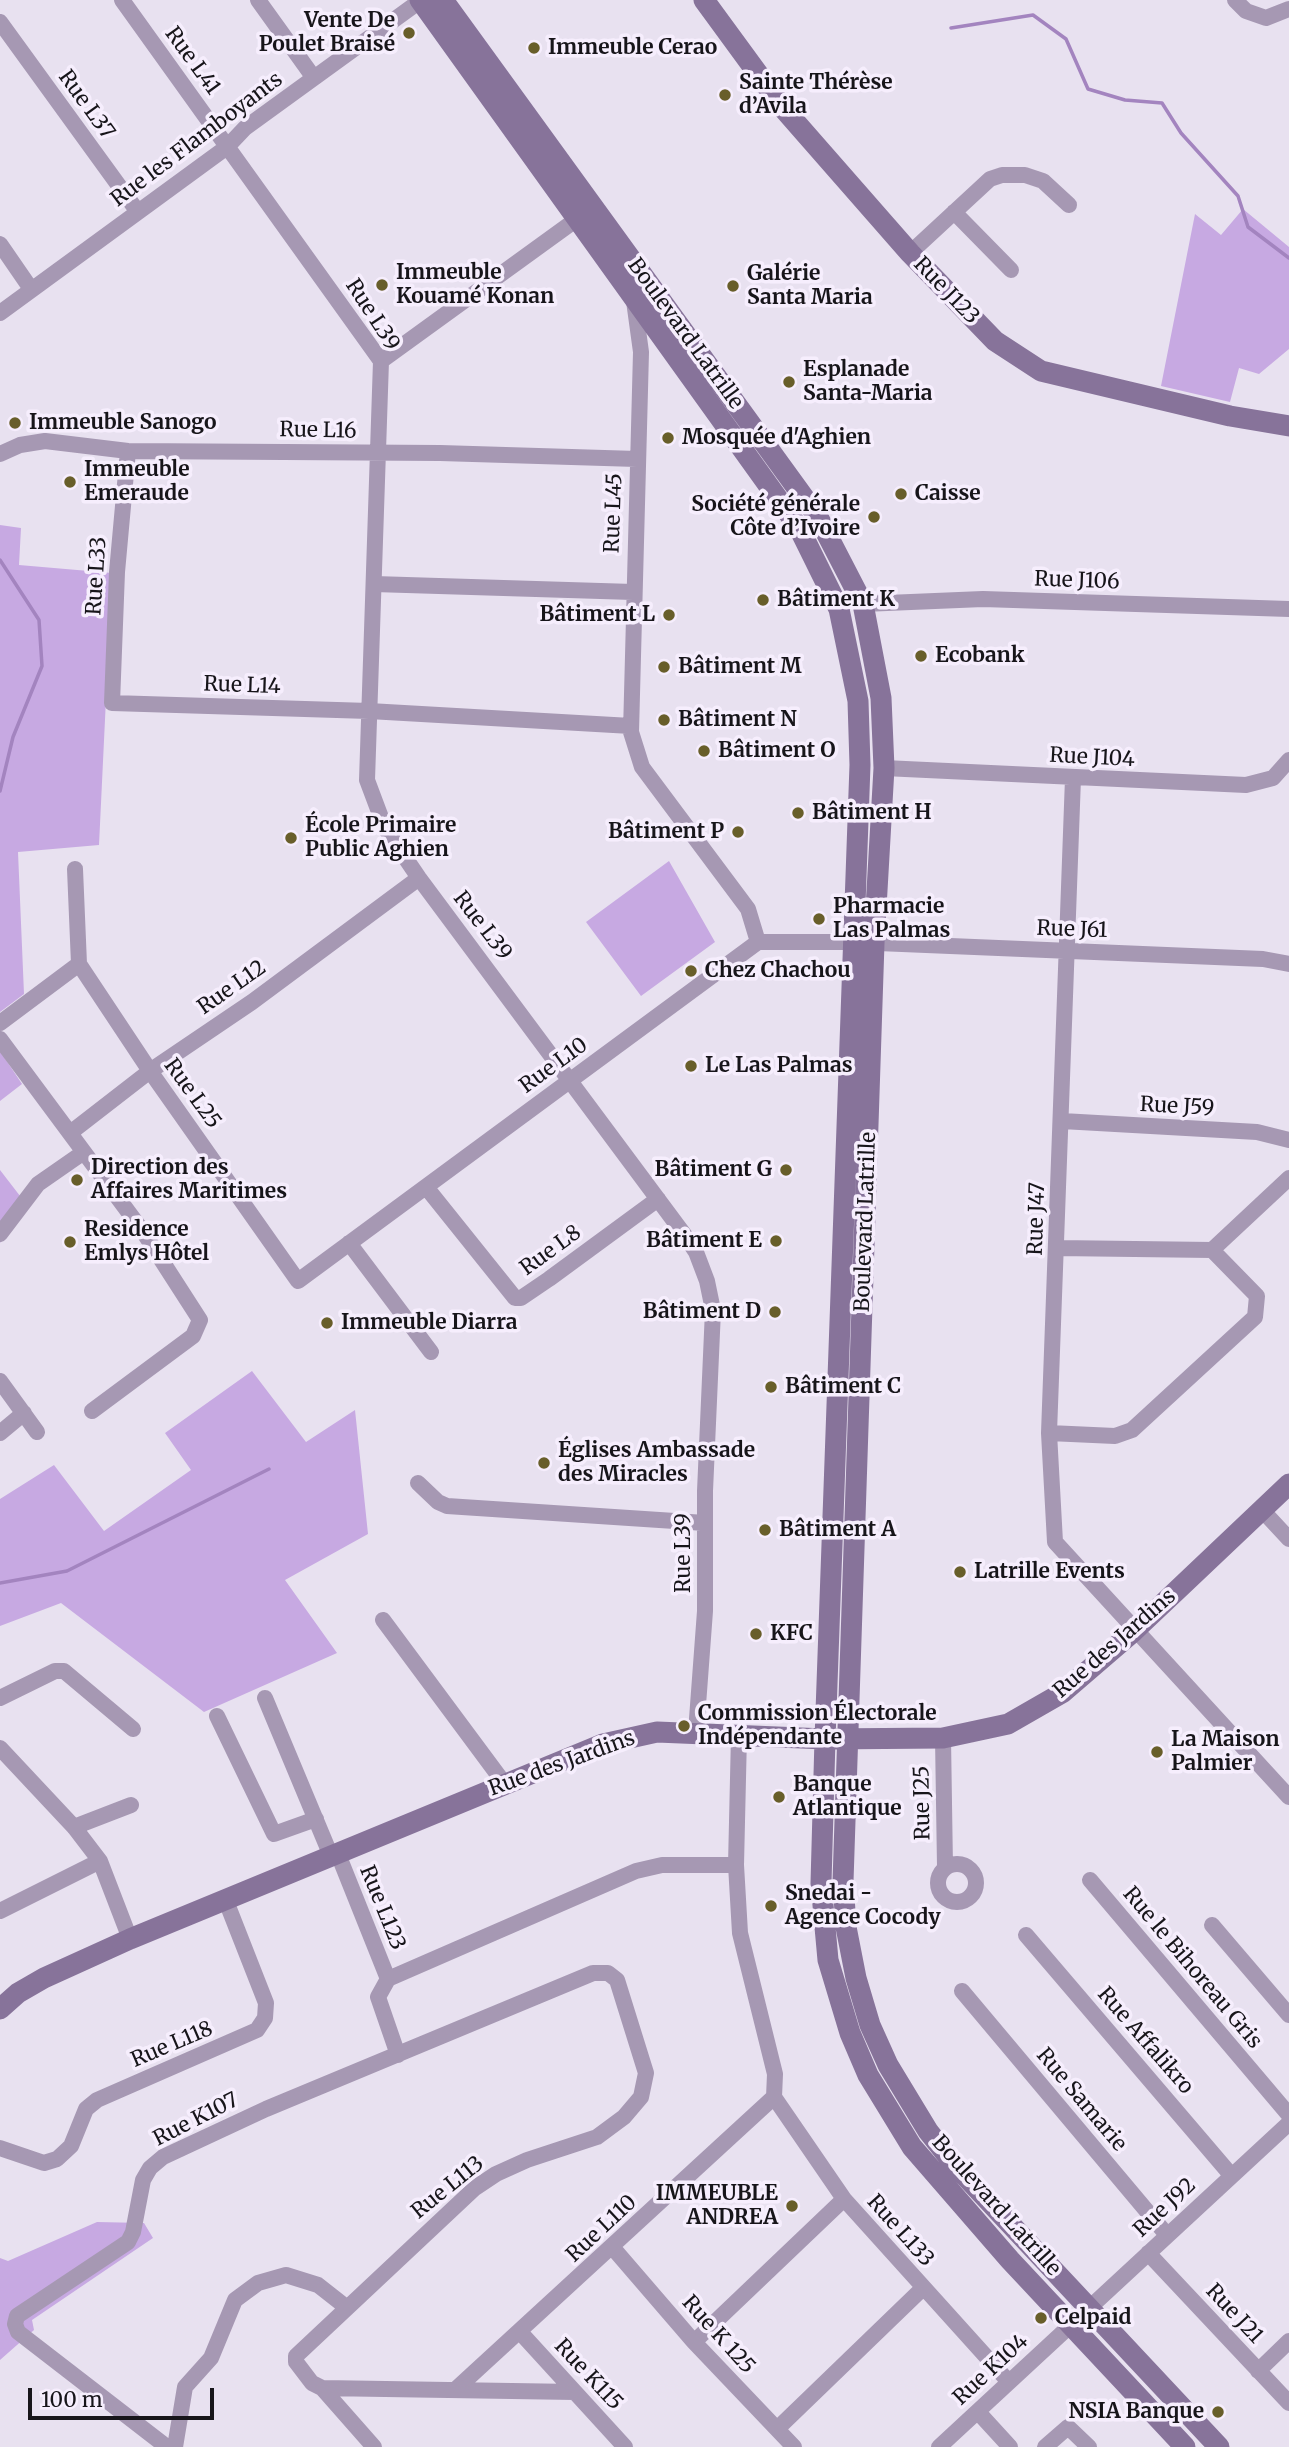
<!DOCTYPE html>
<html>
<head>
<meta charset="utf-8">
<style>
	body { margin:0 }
	#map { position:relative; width:1289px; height:2447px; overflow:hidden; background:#e8e1f0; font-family:Merriweather,serif }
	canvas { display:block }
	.scale { position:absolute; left:28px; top:2388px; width:186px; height:32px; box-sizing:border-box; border:4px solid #17151a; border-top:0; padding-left:9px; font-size:21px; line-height:24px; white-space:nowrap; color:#17151a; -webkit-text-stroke:5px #f6eefd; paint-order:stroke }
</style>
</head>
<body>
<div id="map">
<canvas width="1289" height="2447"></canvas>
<div class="scale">100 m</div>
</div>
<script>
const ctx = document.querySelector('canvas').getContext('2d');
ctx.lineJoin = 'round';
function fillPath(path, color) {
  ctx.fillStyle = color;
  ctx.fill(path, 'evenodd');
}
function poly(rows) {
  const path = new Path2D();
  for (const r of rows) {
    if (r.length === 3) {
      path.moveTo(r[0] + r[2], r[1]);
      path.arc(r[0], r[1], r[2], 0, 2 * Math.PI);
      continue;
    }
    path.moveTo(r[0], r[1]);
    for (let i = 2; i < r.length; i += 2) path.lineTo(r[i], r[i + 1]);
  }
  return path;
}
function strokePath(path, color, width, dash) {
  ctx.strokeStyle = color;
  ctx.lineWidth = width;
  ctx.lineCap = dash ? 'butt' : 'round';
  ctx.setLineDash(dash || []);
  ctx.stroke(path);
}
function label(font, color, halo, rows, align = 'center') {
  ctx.font = font + ' Merriweather,serif';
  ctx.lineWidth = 7;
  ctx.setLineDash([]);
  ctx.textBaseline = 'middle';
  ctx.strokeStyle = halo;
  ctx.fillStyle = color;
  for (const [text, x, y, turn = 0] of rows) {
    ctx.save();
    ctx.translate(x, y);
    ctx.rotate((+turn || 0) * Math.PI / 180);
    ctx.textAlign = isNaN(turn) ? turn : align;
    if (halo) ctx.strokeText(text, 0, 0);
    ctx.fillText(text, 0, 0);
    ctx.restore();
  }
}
fillPath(poly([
	[1243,209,1289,247,1289,349,1259,374,1239,368,1230,402,1161,386,1195,214,1221,235],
	[0,525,21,528,19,565,112,573,99,845,18,852,24,994,0,1012],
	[669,861,715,942,641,996,586,922],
	[0,1051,22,1084,0,1101],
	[0,1170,27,1205,0,1243],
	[252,1371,306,1442,355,1410,368,1534,285,1580,337,1653,204,1712,61,1603,0,1626,0,1499,54,1465,104,1531,191,1470,165,1433],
	[97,2222,144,2223,153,2238,32,2320,34,2330,0,2360,0,2258,8,2261]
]), '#c7a9e2');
strokePath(poly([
	[951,28,1033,15,1066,39,1088,89,1125,100,1162,103,1181,133,1238,196,1248,227,1289,258],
	[0,560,39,620,42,666,13,737,0,791],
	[0,1583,67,1571,269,1469]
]), '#a384bf', 3.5);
strokePath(poly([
	[122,0,381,361,367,780,385,828,419,878,686,1237,696,1252,707,1281,713,1310,705,1491,705,1611,696,1732],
	[258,0,314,78],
	[1235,0,1246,11,1266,18,1289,9],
	[0,22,138,212],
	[954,212,1011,270],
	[0,244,31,289],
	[910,253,990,179,1002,175,1025,175,1043,181,1069,205],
	[634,301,641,352,631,732,642,767,748,909,758,942],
	[0,313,227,147,245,128,420,1],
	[381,361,577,219],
	[128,451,117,572,112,703,369,711,631,726],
	[0,454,20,445,45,441,128,451,440,453,637,459],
	[374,584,633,592],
	[863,604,983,599,1289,609],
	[884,768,1246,785,1273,778,1289,760],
	[1073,778,1049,1433,1055,1542,1289,1797],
	[75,869,79,964],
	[79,964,150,1071,298,1281,758,942,854,942,1263,959,1289,964],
	[0,1023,79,964],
	[0,1039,144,1233,200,1320,193,1336,92,1411],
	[1062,1121,1257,1132,1289,1140],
	[70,1133,150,1071,252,1002,419,878],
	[426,1187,515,1298,521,1298,549,1279,658,1199],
	[0,1234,38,1184,84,1152],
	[349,1243,431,1352],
	[1057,1248,1212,1250,1289,1178],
	[0,1381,37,1432],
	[0,1433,24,1413],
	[1049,1433,1115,1436,1132,1430,1255,1317,1257,1296,1212,1250],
	[418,1483,438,1502,447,1506,705,1523],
	[1262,1510,1289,1539],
	[383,1620,504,1783],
	[0,1698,55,1671,64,1671,133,1729],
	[265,1698,331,1856],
	[217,1716,274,1834,316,1819],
	[739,1735,736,1865,740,1933,775,2074,774,2097],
	[943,1738,945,1867],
	[0,1748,74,1827,100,1861,130,1939],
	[74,1827,131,1805],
	[338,1854,388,1979,378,1997,398,2055],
	[957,1883,19],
	[1090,1880,1289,2115],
	[0,1911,100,1861],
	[1212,1925,1289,2015],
	[1026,1935,1231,2175],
	[388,1979,636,1871,662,1865,736,1865],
	[962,1991,1167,2235],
	[774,2097,844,2199,1009,2382],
	[0,2148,44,2163,57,2159,71,2146,86,2109,97,2100,257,2030,265,2018,266,2003,226,1901],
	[613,2248,694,2342,794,2447],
	[1148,2253,1289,2403],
	[520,2332,625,2447],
	[694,2342,844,2199],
	[1258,2371,1289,2341],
	[322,2388,575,2392],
	[455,2390,774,2097],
	[978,2412,1010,2447],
	[777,2429,923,2288],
	[167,2447,18,2332,15,2324,17,2316,128,2242,133,2232,143,2180,150,2168,163,2157,266,2109,593,1973,608,1973,617,1980,646,2073,641,2097,624,2117,597,2137,527,2160,496,2174,475,2188,296,2356,296,2362,312,2383,322,2388,374,2447],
	[175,2447,185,2387,211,2358,235,2300,258,2283,286,2275,318,2285,346,2307],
	[939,2447,1289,2123],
	[1045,2447,1068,2427,1089,2447]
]), '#a698b3', 16);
strokePath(poly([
	[420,0,799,528,839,609,858,701,860,765,825,1739,821,1883,828,1960,850,2033,868,2075,912,2147,1010,2260,1185,2447],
	[443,0,818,517,863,604,881,698,884,768,874,943,843,1881,846,1927,856,1978,870,2025,888,2065,928,2131,954,2164,1219,2447],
	[704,0,783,108,910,253,995,341,1041,371,1230,416,1289,426],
	[0,2009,18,1993,44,1978,130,1939,603,1744,657,1732,825,1739,943,1738,1008,1724,1062,1693,1134,1631,1289,1484]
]), '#87739a', 21);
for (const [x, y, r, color] of [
	[409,33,7,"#685e2a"],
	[534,48,7,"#685e2a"],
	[725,95,7,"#685e2a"],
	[382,285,7,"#685e2a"],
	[733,286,7,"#685e2a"],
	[789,382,7,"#685e2a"],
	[15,423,7,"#685e2a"],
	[668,438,7,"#685e2a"],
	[70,482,7,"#685e2a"],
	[901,494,7,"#685e2a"],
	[874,517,7,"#685e2a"],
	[763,600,7,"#685e2a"],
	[669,615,7,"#685e2a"],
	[921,656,7,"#685e2a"],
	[664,667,7,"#685e2a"],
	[664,720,7,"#685e2a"],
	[704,751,7,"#685e2a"],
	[798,813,7,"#685e2a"],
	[738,832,7,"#685e2a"],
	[291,838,7,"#685e2a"],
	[819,919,7,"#685e2a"],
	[691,971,7,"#685e2a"],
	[691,1066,7,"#685e2a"],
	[786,1170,7,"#685e2a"],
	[77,1180,7,"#685e2a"],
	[776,1241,7,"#685e2a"],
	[70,1242,7,"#685e2a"],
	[775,1312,7,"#685e2a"],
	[327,1323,7,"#685e2a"],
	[771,1387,7,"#685e2a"],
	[544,1463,7,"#685e2a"],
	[765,1530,7,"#685e2a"],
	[960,1572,7,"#685e2a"],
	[756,1634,7,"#685e2a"],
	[684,1726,7,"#685e2a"],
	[1157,1752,7,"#685e2a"],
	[779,1797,7,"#685e2a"],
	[771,1906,7,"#685e2a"],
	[792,2206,7,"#685e2a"],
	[1041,2318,7,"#685e2a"],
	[1218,2412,7,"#685e2a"]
]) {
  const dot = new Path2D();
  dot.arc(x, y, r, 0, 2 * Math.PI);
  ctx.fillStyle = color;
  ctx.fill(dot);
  strokePath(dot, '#f6eefd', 2.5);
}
label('bold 21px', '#17151a', '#f6eefd', [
	["Vente De",395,21,"right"],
	["Poulet Braisé",395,45,"right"],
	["Immeuble Cerao",548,48],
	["Sainte Thérèse",739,83],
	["d’Avila",739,107],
	["Immeuble",396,273],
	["Kouamé Konan",396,297],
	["Galérie",747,274],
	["Santa Maria",747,298],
	["Esplanade",803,370],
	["Santa-Maria",803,394],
	["Immeuble Sanogo",29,423],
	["Mosquée d'Aghien",682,438],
	["Immeuble",84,470],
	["Emeraude",84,494],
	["Caisse",915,494],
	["Société générale",860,505,"right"],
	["Côte d’Ivoire",860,529,"right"],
	["Bâtiment K",777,600],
	["Bâtiment L",655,615,"right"],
	["Ecobank",935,656],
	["Bâtiment M",678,667],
	["Bâtiment N",678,720],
	["Bâtiment O",718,751],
	["Bâtiment H",812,813],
	["École Primaire",305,826],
	["Public Aghien",305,850],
	["Bâtiment P",724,832,"right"],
	["Pharmacie",833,907],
	["Las Palmas",833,931],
	["Chez Chachou",705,971],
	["Le Las Palmas",705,1066],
	["Direction des",91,1168],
	["Affaires Maritimes",91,1192],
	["Bâtiment G",772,1170,"right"],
	["Residence",84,1230],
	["Emlys Hôtel",84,1254],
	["Bâtiment E",762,1241,"right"],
	["Bâtiment D",761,1312,"right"],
	["Immeuble Diarra",341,1323],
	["Bâtiment C",785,1387],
	["Églises Ambassade",558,1451],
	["des Miracles",558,1475],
	["Bâtiment A",779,1530],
	["Latrille Events",974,1572],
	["KFC",770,1634],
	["Commission Électorale",698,1714],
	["Indépendante",698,1738],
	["La Maison",1171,1740],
	["Palmier",1171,1764],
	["Banque",793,1785],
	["Atlantique",793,1809],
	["Snedai -",785,1894],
	["Agence Cocody",785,1918],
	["IMMEUBLE",778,2194,"right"],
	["ANDREA",778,2218,"right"],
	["Celpaid",1055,2318],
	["NSIA Banque",1204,2412,"right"]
], 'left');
label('21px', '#17151a', '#f6eefd', [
	["Rue L41",192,61,54],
	["Rue L37",86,105,54],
	["Rue les Flamboyants",197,140,-37],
	["Rue J123",946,291,46],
	["Rue L39",372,315,57],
	["Boulevard Latrille",685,334,54],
	["Rue L16",318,431,1],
	["Rue L45",614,513,-88],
	["Rue L33",97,576,-86],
	["Rue J106",1077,581,2],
	["Rue L14",242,686,2],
	["Rue J104",1092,758,3],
	["Rue L39",482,926,52],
	["Rue J61",1072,930,2],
	["Rue L12",232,988,-35],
	["Rue L10",554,1066,-36],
	["Rue L25",192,1094,54],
	["Rue J59",1177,1107,3],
	["Rue J47",1037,1219,-88],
	["Boulevard Latrille",866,1222,-88],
	["Rue L8",551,1251,-36],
	["Rue L39",684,1553,-90],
	["Rue des Jardins",1115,1644,-41],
	["Rue des Jardins",562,1764,-20],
	["Rue J25",923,1803,-91],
	["Rue L123",382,1908,68],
	["Rue le Bihoreau Gris",1192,1968,50],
	["Rue Affalikro",1145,2041,49],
	["Rue L118",172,2045,-23],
	["Rue Samarie",1081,2100,50],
	["Rue K107",196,2120,-27],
	["Rue L113",448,2188,-39],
	["Boulevard Latrille",996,2206,48],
	["Rue J92",1165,2208,-43],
	["Rue L110",602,2229,-43],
	["Rue L133",900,2231,48],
	["Rue J21",1234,2314,47],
	["Rue K 125",718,2335,48],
	["Rue K104",991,2370,-43],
	["Rue K115",588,2375,47]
]);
</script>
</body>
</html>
